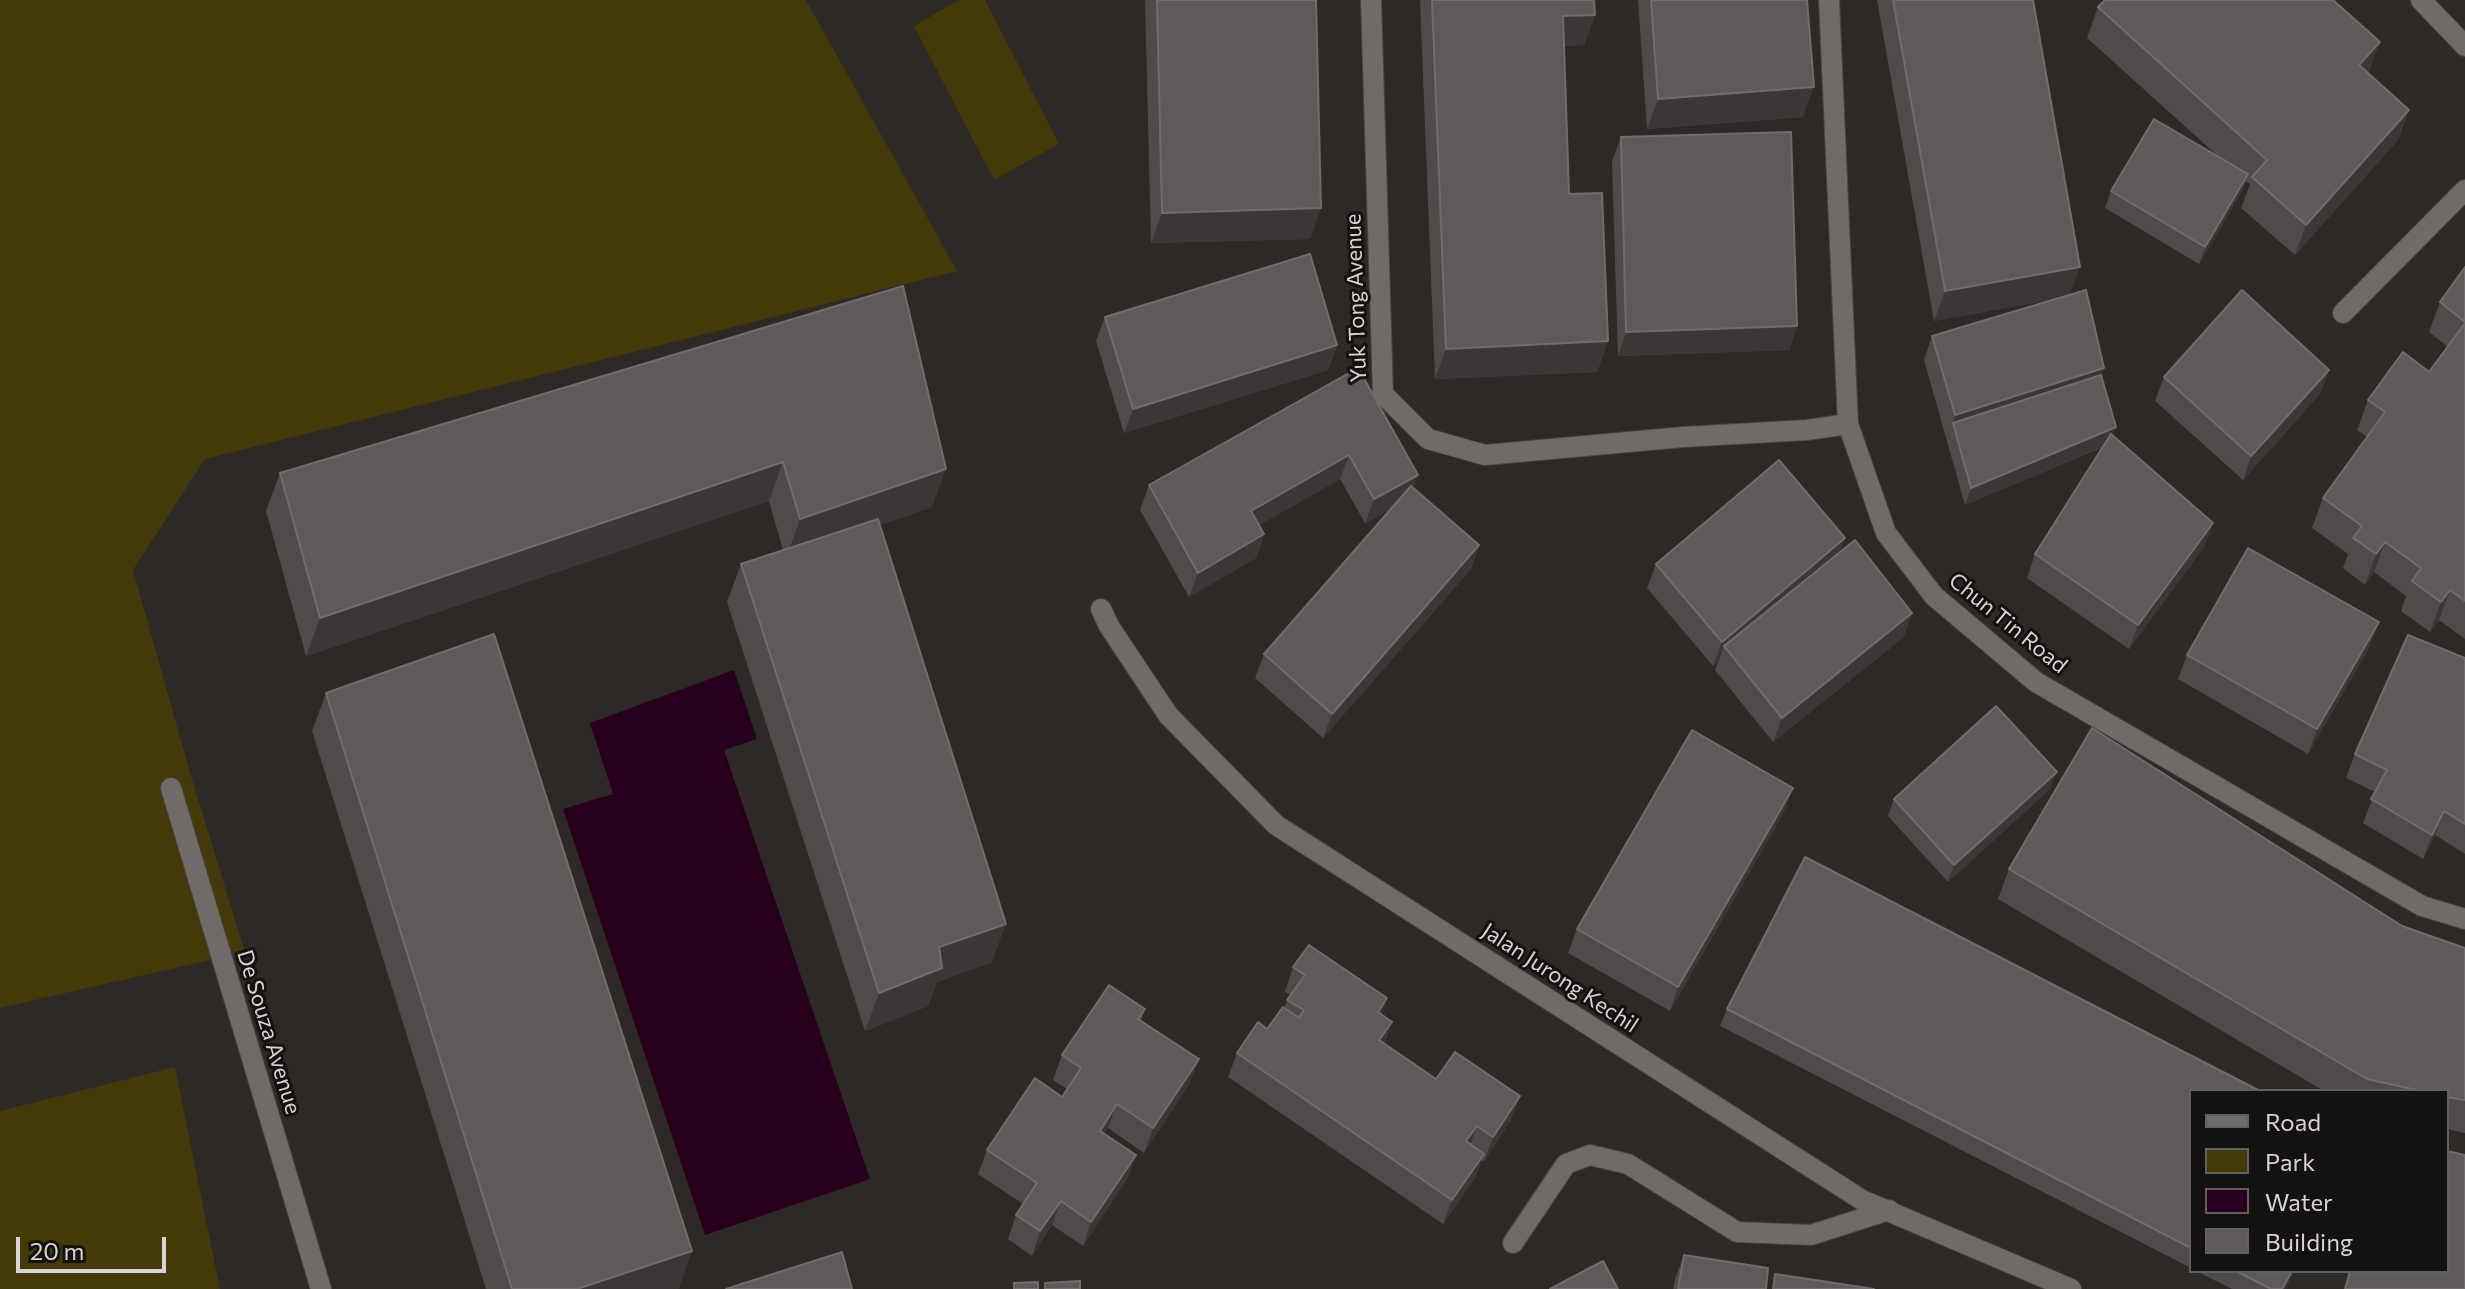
<!DOCTYPE html>
<html>
<head>
<meta charset="utf-8">
<style>
	body { margin:0 }
	#map { position:relative; width:2465px; height:1289px; overflow:hidden; background:#2d2927; font-family:Commissioner,sans-serif }
	canvas { display:block }
	.legend { position:absolute; left:2189px; top:1089px; width:260px; height:184px; box-sizing:border-box; background:#141211; border:2px solid #62605f; margin:0; padding:10px 14px; list-style:none; font-size:24px; color:#d7d4d3 }
	.legend li { display:flex; align-items:center; gap:16px; height:40px }
	.legend b { width:40px; border:2px solid #62605f }
	.scale { position:absolute; left:16px; top:1237px; width:150px; height:36px; box-sizing:border-box; border:4px solid #d7d4d3; border-top:0; padding-left:10px; font-size:24px; line-height:28px; white-space:nowrap; color:#d7d4d3; -webkit-text-stroke:6px #141211; paint-order:stroke }
</style>
</head>
<body>
<div id="map">
<canvas width="2465" height="1289"></canvas>
<ul class="legend">
<li><b style="height:10px;background:#706b69"></b>Road</li>
<li><b style="height:22px;background:#433909"></b>Park</li>
<li><b style="height:22px;background:#28001d"></b>Water</li>
<li><b style="height:22px;background:#5f595a"></b>Building</li>
</ul>
<div class="scale">20 m</div>
</div>
<script>
const ctx = document.querySelector('canvas').getContext('2d');
ctx.lineJoin = 'round';
function fillPath(path, color) {
  ctx.fillStyle = color;
  ctx.fill(path, 'evenodd');
}
function poly(rows) {
  const path = new Path2D();
  for (const r of rows) {
    path.moveTo(r[0], r[1]);
    for (let i = 2; i < r.length; i += 2) path.lineTo(r[i], r[i + 1]);
  }
  return path;
}
function strokePath(path, color, width, dash) {
  ctx.strokeStyle = color;
  ctx.lineWidth = width;
  ctx.lineCap = dash ? 'butt' : 'round';
  ctx.setLineDash(dash || []);
  ctx.stroke(path);
}
function label(font, color, halo, rows, align = 'center') {
  ctx.font = font + ' Commissioner,sans-serif';
  ctx.lineWidth = 6;
  ctx.setLineDash([]);
  ctx.textBaseline = 'middle';
  ctx.strokeStyle = halo;
  ctx.fillStyle = color;
  for (const [text, x, y, turn = 0] of rows) {
    ctx.save();
    ctx.translate(x, y);
    ctx.rotate((+turn || 0) * Math.PI / 180);
    ctx.textAlign = isNaN(turn) ? turn : align;
    if (halo) ctx.strokeText(text, 0, 0);
    ctx.fillText(text, 0, 0);
    ctx.restore();
  }
}
fillPath(poly([
	[0,0,806,0,957,271,205,459,133,570,191,776,245,952,0,1008],
	[959,0,985,0,1059,144,994,180,914,26],
	[175,1067,220,1289,0,1289,0,1111]
]), '#433909');
fillPath(poly([
	[734,670,757,739,724,750,870,1179,705,1235,563,809,613,794,590,723]
]), '#28001d');
const service = poly([
	[1513,1243,1566,1164,1590,1155,1628,1164,1737,1232,1811,1235,1889,1210]
]);
const minor = poly([
	[1371,0,1383,394,1428,439,1485,455,1683,437,1807,430,1848,424],
	[1829,0,1848,424,1886,533,1934,596,2036,682,2422,906,2465,919],
	[2421,0,2465,46],
	[2343,313,2465,190],
	[1101,609,1109,626,1168,715,1276,825,1862,1200,2071,1289],
	[171,788,321,1289]
]);
strokePath(service, '#474443', 22);
strokePath(minor, '#474443', 22);
strokePath(service, '#706b69', 20);
strokePath(minor, '#706b69', 20);
fillPath(poly([
	[1145,0,1316,0,1310,239,1151,243],
	[1420,0,1594,0,1595,15,1584,45,1564,46,1569,194,1608,341,1597,372,1435,379],
	[1638,0,1807,0,1803,117,1647,129],
	[1877,0,2033,0,2070,295,2104,368,2101,375,2113,435,2213,523,2204,547,2129,649,2027,578,2035,554,2103,447,1965,505,1924,360,1932,336,2055,299,1934,321],
	[2098,7,2368,73,2409,110,2398,140,2295,255,2241,208,2250,184,2246,181,2242,191,2199,264,2105,208,2111,191,2220,158,2087,38],
	[1621,137,1797,326,1789,350,1618,356,1612,161],
	[2465,267,2465,639,2439,620,2430,632,2401,611,2406,596,2374,572,2365,585,2343,568,2348,554,2312,528,2323,498,2367,437,2357,430,2368,400,2429,372,2448,347,2429,332,2440,302],
	[903,286,932,507,880,525,992,962,937,982,928,1006,865,1031,727,602,741,564,783,550,769,501,306,656,266,511,280,473],
	[1105,317,1337,345,1328,370,1124,433,1096,341],
	[1358,368,1418,475,1413,487,1479,545,1471,569,1323,738,1255,678,1264,654,1391,509,1365,523,1340,479,1259,525,1264,534,1256,558,1189,597,1140,510,1149,485],
	[2329,370,2320,394,2243,480,2155,401,2164,377],
	[1839,553,1904,637,1773,742,1715,670,1718,662,1713,666,1647,588,1656,564],
	[2370,646,2308,754,2178,679,2187,655],
	[2465,658,2465,854,2435,835,2423,859,2363,823,2375,792,2346,778,2355,754],
	[326,693,679,1289,486,1289,312,731],
	[2050,789,1948,882,1888,816,1894,799],
	[1784,812,1670,1011,1568,953,1577,929],
	[2009,869,2402,926,2465,948,2465,1133,2447,1129,2447,1091,2324,1091,1998,899],
	[1293,967,1387,998,1381,1014,1384,1044,1436,1079,1511,1120,1484,1161,1481,1160,1475,1178,1443,1224,1228,1077,1237,1053,1267,1029,1284,1008,1290,995,1285,992],
	[1145,1009,1141,1021,1190,1083,1144,1153,1108,1128,1104,1134,1136,1155,1127,1179,1083,1246,1052,1225,1032,1256,1008,1239,1016,1215,1023,1204,978,1174,987,1150,1062,1097,1067,1089,1053,1080,1062,1055],
	[1727,1009,2191,1091,2191,1268,1720,1026],
	[1684,1255,1766,1289,1673,1289,1675,1279],
	[2196,1271,2294,1271,2285,1289,2232,1289]
]), '#504a4b');
fillPath(poly([
	[1595,15,1584,45,1552,46,1563,16],
	[2380,42,2369,72,2348,95,2359,65],
	[1814,87,1803,117,1647,129,1658,99],
	[2409,110,2398,140,2295,255,2306,225],
	[2248,174,2242,191,2199,264,2205,247],
	[1321,208,1310,239,1151,243,1162,213],
	[2080,267,2069,297,1934,321,1945,291],
	[1797,326,1789,350,1618,356,1626,332],
	[1608,341,1597,372,1435,379,1446,349],
	[1337,345,1328,370,1124,433,1133,409],
	[2104,368,2095,392,1953,423,1955,415],
	[2329,370,2320,394,2243,480,2251,456],
	[2116,427,2109,444,1965,505,1971,488],
	[1349,455,1340,479,1242,535,1251,511],
	[783,462,769,501,306,656,320,618],
	[946,469,932,507,786,558,800,519],
	[1418,475,1409,499,1365,523,1374,499],
	[2213,523,2204,547,2129,649,2138,625],
	[1264,534,1256,558,1189,597,1198,573],
	[1845,538,1836,562,1724,646,1718,662,1713,666,1722,642],
	[2385,542,2374,572,2365,585,2376,554],
	[1479,545,1471,569,1323,738,1332,714],
	[2450,590,2439,620,2430,632,2441,602],
	[1912,613,1904,637,1773,742,1782,718],
	[2379,622,2370,646,2308,754,2317,729],
	[2057,772,2050,789,1948,882,1954,865],
	[1793,788,1784,812,1670,1011,1678,987],
	[2444,811,2435,835,2423,859,2432,835],
	[1006,924,992,962,937,982,928,1006,865,1031,879,993,939,947],
	[1387,998,1378,1022,1378,1012],
	[1392,1022,1384,1046,1379,1040],
	[1199,1059,1190,1083,1144,1153,1153,1128],
	[1520,1096,1511,1120,1484,1161,1493,1137],
	[1117,1104,1108,1128,1091,1155,1100,1131],
	[1477,1126,1468,1151,1466,1141],
	[1484,1154,1475,1178,1443,1224,1452,1200],
	[1136,1155,1127,1179,1083,1246,1091,1222],
	[1061,1201,1052,1225,1032,1256,1040,1231],
	[692,1251,679,1289,577,1289],
	[2292,1271,2294,1271,2285,1289,2282,1289]
]), '#3c3737');
const building = poly([
	[1157,0,1316,0,1321,208,1162,213,1157,0],
	[1432,0,1594,0,1595,15,1563,16,1569,194,1602,193,1608,341,1446,349,1432,0],
	[1651,0,1807,0,1814,87,1658,99,1651,0],
	[1893,0,2033,0,2080,267,1945,291,1893,0],
	[2105,0,2333,0,2380,42,2359,65,2409,110,2306,225,2252,177,2267,160,2098,7,2105,0],
	[2154,119,2248,174,2205,247,2111,191,2154,119],
	[1791,132,1797,326,1626,332,1621,137,1791,132],
	[1310,254,1337,345,1133,409,1105,317,1310,254],
	[2465,267,2465,322,2440,302,2465,267],
	[903,286,946,469,800,519,783,462,320,618,280,473,903,286],
	[2086,290,2104,368,1955,415,1932,336,2086,290],
	[2242,290,2329,370,2251,456,2164,377,2242,290],
	[2465,323,2465,601,2450,590,2441,602,2412,581,2421,568,2385,542,2376,554,2353,538,2362,526,2323,498,2385,412,2368,400,2403,352,2429,372,2465,323],
	[1358,368,1418,475,1374,499,1349,455,1251,511,1264,534,1198,573,1149,485,1358,368],
	[2101,375,2116,427,1971,488,1953,423,2101,375],
	[2111,434,2213,523,2138,625,2035,554,2111,434],
	[1779,460,1845,538,1722,642,1656,564,1779,460],
	[1411,486,1479,545,1332,714,1264,654,1411,486],
	[878,519,1006,924,939,947,942,968,879,993,741,564,878,519],
	[1855,540,1912,613,1782,718,1724,646,1855,540],
	[2248,548,2379,622,2317,729,2187,655,2248,548],
	[494,634,692,1251,577,1289,512,1289,326,693,494,634],
	[2408,635,2465,658,2465,824,2444,811,2432,835,2371,799,2387,770,2355,754,2408,635],
	[1996,706,2057,772,1954,865,1894,799,1996,706],
	[2092,728,2402,926,2465,948,2465,1100,2447,1097,2447,1091,2421,1091,2367,1079,2009,869,2092,728],
	[1692,730,1793,788,1678,987,1577,929,1692,730],
	[1805,857,2260,1091,2191,1091,2191,1248,1727,1009,1805,857],
	[1309,945,1387,998,1378,1012,1392,1022,1379,1040,1436,1079,1455,1052,1520,1096,1493,1137,1477,1126,1466,1141,1484,1154,1452,1200,1237,1053,1258,1022,1267,1029,1283,1007,1299,1018,1304,1010,1287,1000,1305,975,1293,967,1309,945],
	[1109,985,1145,1009,1138,1019,1199,1059,1153,1128,1117,1104,1100,1131,1136,1155,1091,1222,1061,1201,1040,1231,1016,1215,1037,1183,987,1150,1035,1078,1062,1097,1081,1068,1062,1055,1109,985],
	[2447,1151,2465,1155,2465,1289,2345,1289,2350,1271,2447,1271,2447,1151],
	[842,1252,852,1289,726,1289,842,1252],
	[1684,1255,1768,1268,1766,1289,1678,1289,1684,1255],
	[1603,1261,1618,1289,1550,1289,1603,1261],
	[2236,1271,2292,1271,2282,1289,2271,1289,2236,1271],
	[1775,1274,1874,1289,1773,1289,1775,1274],
	[1080,1281,1080,1289,1045,1289,1045,1283,1080,1281],
	[1038,1282,1038,1289,1014,1289,1014,1283,1038,1282]
]);
fillPath(building, '#5f595a');
strokePath(building, '#726c6d', 2);
label('22px', '#d7d4d3', '#141211', [
	["Yuk Tong Avenue",1356,298,-92],
	["Chun Tin Road",2008,623,39],
	["Jalan Jurong Kechil",1560,978,33],
	["De Souza Avenue",269,1032,73]
]);
</script>
</body>
</html>
